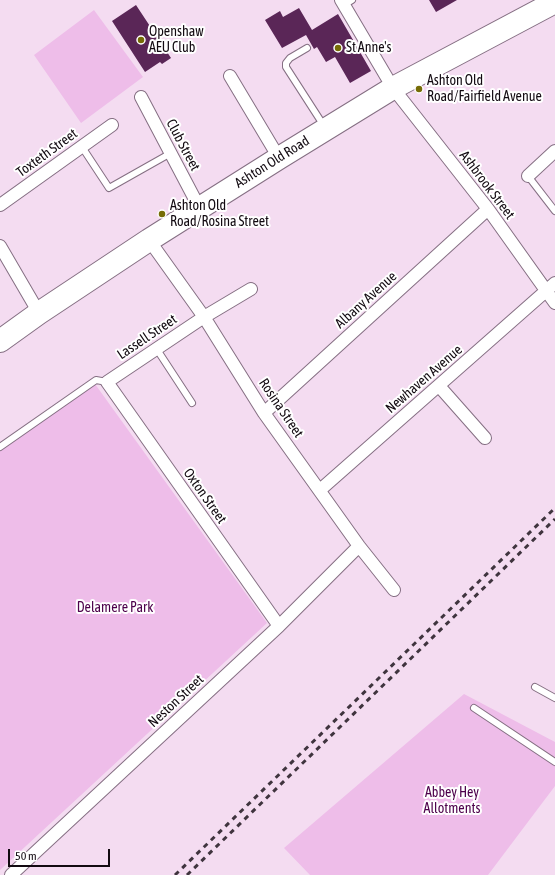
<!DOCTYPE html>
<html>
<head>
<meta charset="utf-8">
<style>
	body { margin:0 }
	#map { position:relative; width:555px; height:875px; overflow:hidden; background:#f4dcf1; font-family:"Asap Condensed",sans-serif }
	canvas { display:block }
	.scale { position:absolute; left:8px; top:849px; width:102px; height:18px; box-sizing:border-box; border:2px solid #120a11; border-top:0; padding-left:5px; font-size:12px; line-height:14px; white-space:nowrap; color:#120a11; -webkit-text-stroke:3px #fff; paint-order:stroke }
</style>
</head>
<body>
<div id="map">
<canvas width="555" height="875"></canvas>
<div class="scale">50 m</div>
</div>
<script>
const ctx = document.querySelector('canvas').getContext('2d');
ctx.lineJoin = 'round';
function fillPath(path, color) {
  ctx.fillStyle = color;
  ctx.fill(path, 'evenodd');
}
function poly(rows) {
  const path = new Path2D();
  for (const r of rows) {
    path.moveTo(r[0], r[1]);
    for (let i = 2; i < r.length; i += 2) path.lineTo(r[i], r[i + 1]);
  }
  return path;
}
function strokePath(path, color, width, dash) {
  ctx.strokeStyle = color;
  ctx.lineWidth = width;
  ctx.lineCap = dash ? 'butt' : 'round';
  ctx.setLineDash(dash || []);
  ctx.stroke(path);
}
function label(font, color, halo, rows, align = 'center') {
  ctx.font = font + ' "Asap Condensed",sans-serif';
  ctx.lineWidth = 4;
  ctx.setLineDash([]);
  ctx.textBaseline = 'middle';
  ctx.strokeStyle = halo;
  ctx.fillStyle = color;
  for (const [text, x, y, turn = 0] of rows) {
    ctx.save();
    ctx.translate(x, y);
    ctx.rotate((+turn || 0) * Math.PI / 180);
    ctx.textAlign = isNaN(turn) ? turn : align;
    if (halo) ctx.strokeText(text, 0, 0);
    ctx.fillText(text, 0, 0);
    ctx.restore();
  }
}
fillPath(poly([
	[94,10,143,77,81,123,34,55],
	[95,384,267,623,0,870,0,451],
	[464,694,555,742,555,786,488,875,310,875,284,848]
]), '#eebde9');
fillPath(poly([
	[429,0,457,0,436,12],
	[136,5,171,58,162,64,160,62,145,72,112,21],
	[299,8,312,30,338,14,371,71,350,83,335,57,326,62,317,47,314,49,306,35,282,48,265,20,280,11,283,17]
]), '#5a2657');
const lane = poly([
	[344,5,352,0],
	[307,48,290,58,286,63,286,67,324,126],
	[82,147,109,188,171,153],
	[528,176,555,211],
	[156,348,192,403],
	[0,447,96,380,107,382],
	[535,687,555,698],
	[474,708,555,762]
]);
const street = poly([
	[341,0,393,88,488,209,555,303],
	[230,76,279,158],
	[141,97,199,207],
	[528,176,555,151],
	[0,205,112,125],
	[149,240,204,317,264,413,359,546,394,590],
	[0,246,39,313],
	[251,289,204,317,107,382,279,626],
	[439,386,485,438],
	[264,413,488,209],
	[320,490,555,283],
	[11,875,279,626,359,546]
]);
const highway = poly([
	[0,341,39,313,149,240,279,158,393,88,555,2]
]);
strokePath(lane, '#856f83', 8);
strokePath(street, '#856f83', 14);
strokePath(highway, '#856f83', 24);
strokePath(lane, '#fff', 6);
strokePath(street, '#fff', 12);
strokePath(highway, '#fff', 22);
strokePath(poly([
	[175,875,555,508],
	[187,875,555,519]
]), '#3f343e', 3, [5, 5]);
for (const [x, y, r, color] of [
	[141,40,4,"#766c06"],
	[338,48,4,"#766c06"],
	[419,89,4,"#766c06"],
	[162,214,4,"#766c06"]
]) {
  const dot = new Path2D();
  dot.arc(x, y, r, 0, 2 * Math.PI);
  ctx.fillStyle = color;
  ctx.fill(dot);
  strokePath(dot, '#fff', 1.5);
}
label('14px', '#120a11', '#fff', [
	["Openshaw",149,32],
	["AEU Club",149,48],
	["St Anne's",346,48],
	["Ashton Old",427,81],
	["Road/Fairfield Avenue",427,97],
	["Ashton Old",170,206],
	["Road/Rosina Street",170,222]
], 'left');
label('14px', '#120a11', '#fff', [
	["Club Street",183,145,62],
	["Toxteth Street",47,153,-36],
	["Ashton Old Road",272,162,-32],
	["Ashbrook Street",487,185,53],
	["Albany Avenue",366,300,-42],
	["Lassell Street",147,337,-34],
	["Newhaven Avenue",424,379,-41],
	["Rosina Street",281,408,56],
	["Oxton Street",205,496,55],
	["Neston Street",176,701,-43]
]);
label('14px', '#4d004b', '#fff', [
	["Delamere Park",115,608],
	["Abbey Hey",452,793],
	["Allotments",452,809]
]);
</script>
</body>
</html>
